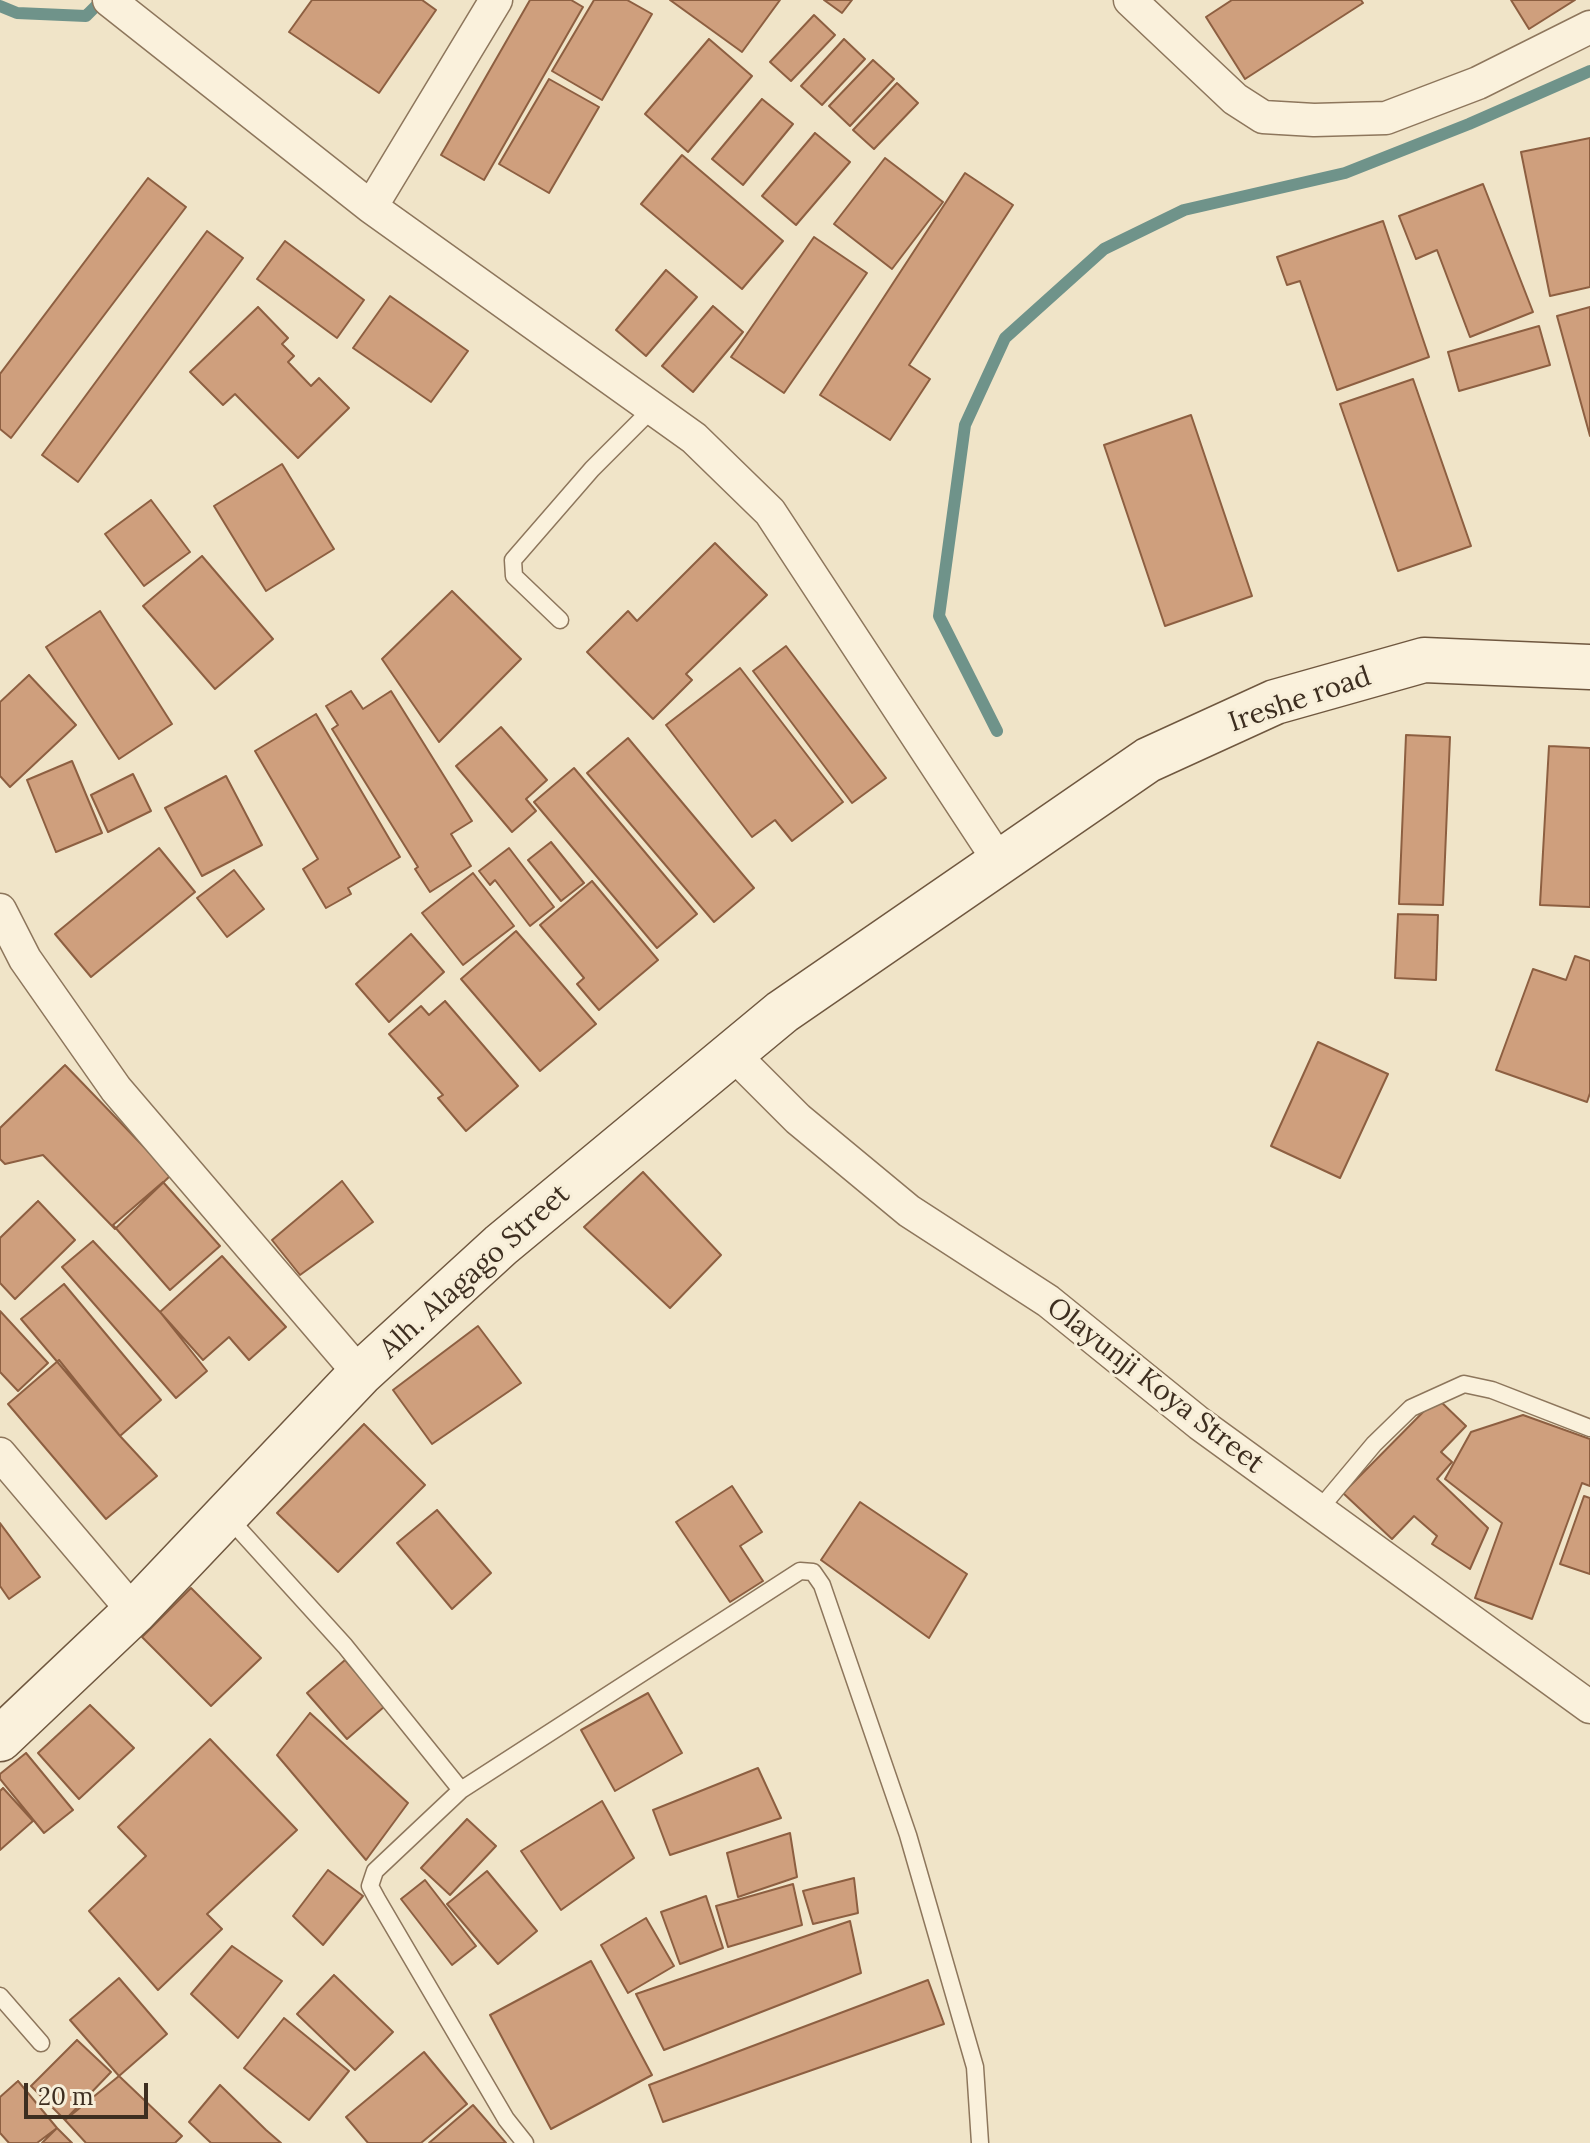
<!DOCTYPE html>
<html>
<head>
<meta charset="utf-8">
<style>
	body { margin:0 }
	#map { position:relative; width:1590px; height:2143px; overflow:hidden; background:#f0e4c8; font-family:Lora,serif }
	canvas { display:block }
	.scale { position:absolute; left:24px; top:2083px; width:124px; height:36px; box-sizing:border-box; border:4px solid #3d2e20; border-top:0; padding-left:10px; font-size:24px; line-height:28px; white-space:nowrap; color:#3d2e20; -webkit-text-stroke:6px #f7eed8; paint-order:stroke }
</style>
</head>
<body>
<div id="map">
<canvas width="1590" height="2143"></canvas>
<div class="scale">20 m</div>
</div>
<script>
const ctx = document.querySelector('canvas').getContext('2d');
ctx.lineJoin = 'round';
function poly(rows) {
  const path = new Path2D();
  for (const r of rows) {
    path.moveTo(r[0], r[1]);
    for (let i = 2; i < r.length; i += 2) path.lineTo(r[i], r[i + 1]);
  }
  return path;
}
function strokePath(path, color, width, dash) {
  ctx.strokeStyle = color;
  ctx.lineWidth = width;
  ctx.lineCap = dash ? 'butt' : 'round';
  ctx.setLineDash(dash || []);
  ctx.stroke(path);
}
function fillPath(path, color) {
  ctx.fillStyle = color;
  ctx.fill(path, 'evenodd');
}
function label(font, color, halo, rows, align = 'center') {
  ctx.font = font + ' Lora,serif';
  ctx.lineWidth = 6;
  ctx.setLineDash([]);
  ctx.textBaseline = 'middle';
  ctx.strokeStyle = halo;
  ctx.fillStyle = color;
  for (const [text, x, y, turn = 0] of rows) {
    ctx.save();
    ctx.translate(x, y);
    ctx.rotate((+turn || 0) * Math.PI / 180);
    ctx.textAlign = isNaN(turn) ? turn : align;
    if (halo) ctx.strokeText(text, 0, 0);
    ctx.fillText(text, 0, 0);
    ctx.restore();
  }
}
strokePath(poly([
	[0,6,17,13,86,16,102,0],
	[997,731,939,616,965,425,1005,338,1104,249,1184,210,1345,173,1469,124,1590,71]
]), '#6f938a', 12);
const building = poly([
	[312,0,422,0,436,10,379,93,289,32,312,0],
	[530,0,571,0,583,7,484,180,441,155,530,0],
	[594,0,627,0,652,14,602,100,552,71,594,0],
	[670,0,780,0,742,52,670,0],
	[824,0,852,0,842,13,824,0],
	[1232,0,1361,0,1363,3,1245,79,1206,17,1232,0],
	[1511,0,1575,0,1529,29,1511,0],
	[814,15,835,35,791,81,770,62,814,15],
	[709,39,752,76,688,152,645,114,709,39],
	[844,39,865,59,822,105,801,86,844,39],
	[873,60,894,79,850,126,829,106,873,60],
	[549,79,599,107,549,193,499,164,549,79],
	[897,83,918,103,874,149,853,130,897,83],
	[762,99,793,124,743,185,712,159,762,99],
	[815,133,850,162,796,225,762,196,815,133],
	[1590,138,1590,287,1550,296,1521,152,1590,138],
	[682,155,783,241,742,289,641,204,682,155],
	[885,158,943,202,892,269,834,224,885,158],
	[965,173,1013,205,909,365,930,379,890,440,820,395,965,173],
	[148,178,186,207,11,438,0,429,0,374,148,178],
	[1483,184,1533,312,1470,337,1437,250,1416,259,1399,216,1483,184],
	[1383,221,1429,357,1337,390,1300,281,1287,285,1277,257,1383,221],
	[207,231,243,258,78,482,42,455,207,231],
	[814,237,867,273,784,393,731,357,814,237],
	[285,241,364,300,337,338,257,279,285,241],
	[666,270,697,297,646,356,616,330,666,270],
	[390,296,468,351,431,402,353,348,390,296],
	[713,306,743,332,693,392,662,366,713,306],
	[258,307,288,338,282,344,294,356,288,362,311,386,319,378,349,408,298,458,235,394,223,405,190,372,258,307],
	[1590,307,1590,436,1557,316,1590,307],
	[1539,326,1550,365,1459,391,1448,352,1539,326],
	[1413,379,1471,546,1398,571,1340,404,1413,379],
	[1191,415,1252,596,1165,626,1104,445,1191,415],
	[282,464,334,549,266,591,214,506,282,464],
	[151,500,190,552,144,586,105,534,151,500],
	[715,543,767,595,686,674,692,680,653,719,587,652,628,611,637,621,715,543],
	[202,556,273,639,215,689,143,606,202,556],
	[452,591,521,659,439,742,382,659,452,591],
	[100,611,172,724,119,759,46,647,100,611],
	[786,646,886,778,852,803,753,671,786,646],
	[740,668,843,802,792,841,775,820,752,837,666,725,740,668],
	[29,675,76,725,10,787,0,776,0,702,29,675],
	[351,691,363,709,391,691,472,821,451,834,471,866,430,892,415,869,418,867,332,729,338,725,326,706,351,691],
	[316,714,400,857,348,888,351,894,326,908,303,869,318,859,255,751,316,714],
	[501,727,547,780,526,799,536,811,512,832,456,766,501,727],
	[1406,735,1450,737,1443,905,1399,904,1406,735],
	[628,738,754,888,714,922,587,773,628,738],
	[1549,746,1590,748,1590,907,1540,905,1549,746],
	[72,761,102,833,56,852,27,780,72,761],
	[574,768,697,914,657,948,534,802,574,768],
	[133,774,151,811,108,832,91,795,133,774],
	[226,776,262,845,202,876,165,808,226,776],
	[551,842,584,883,561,901,528,860,551,842],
	[159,848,195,892,91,977,55,934,159,848],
	[509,848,554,907,530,926,495,880,490,885,479,871,509,848],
	[234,870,264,909,227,937,197,898,234,870],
	[473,873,514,926,463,965,422,913,473,873],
	[592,881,658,960,599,1010,577,984,584,978,540,925,592,881],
	[1398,914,1438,915,1436,980,1395,978,1398,914],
	[516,931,596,1024,540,1071,461,979,516,931],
	[411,934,444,972,389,1022,356,984,411,934],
	[1575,956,1590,961,1590,1093,1587,1102,1496,1070,1533,969,1566,980,1575,956],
	[445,1001,518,1086,466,1131,438,1098,443,1095,389,1034,421,1006,429,1015,445,1001],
	[1318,1042,1388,1074,1340,1178,1271,1146,1318,1042],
	[65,1065,171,1175,115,1229,43,1155,5,1164,0,1159,0,1128,65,1065],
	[643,1172,721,1255,670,1308,584,1227,643,1172],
	[342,1181,373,1222,300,1275,272,1240,342,1181],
	[163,1182,220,1246,170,1290,113,1225,163,1182],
	[38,1201,75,1240,15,1299,0,1283,0,1238,38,1201],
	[93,1241,160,1312,207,1371,176,1398,62,1267,93,1241],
	[222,1256,286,1327,249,1360,229,1337,203,1360,160,1312,222,1256],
	[64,1284,161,1400,120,1436,21,1319,64,1284],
	[0,1311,48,1363,18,1391,0,1372,0,1311],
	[478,1326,521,1383,432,1444,393,1390,478,1326],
	[59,1360,120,1436,157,1476,106,1519,8,1404,59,1360],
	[1437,1398,1466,1426,1441,1452,1452,1462,1437,1479,1488,1528,1470,1569,1432,1544,1437,1536,1414,1516,1392,1539,1343,1493,1437,1398],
	[1523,1415,1590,1439,1590,1486,1582,1483,1532,1619,1475,1598,1502,1523,1445,1479,1471,1432,1523,1415],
	[364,1424,425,1485,338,1572,277,1513,364,1424],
	[732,1486,762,1532,740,1546,763,1581,730,1602,676,1522,732,1486],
	[1584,1496,1590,1498,1590,1574,1560,1564,1584,1496],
	[860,1502,967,1574,929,1638,821,1560,860,1502],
	[437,1510,491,1573,452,1609,397,1543,437,1510],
	[0,1523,40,1577,9,1599,0,1586,0,1523],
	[191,1588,261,1658,211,1706,142,1637,191,1588],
	[345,1660,385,1706,347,1739,307,1693,345,1660],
	[648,1693,682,1753,615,1791,581,1730,648,1693],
	[90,1705,134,1748,79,1799,38,1753,90,1705],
	[310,1713,408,1803,366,1860,277,1755,310,1713],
	[210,1739,297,1830,207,1914,222,1929,158,1990,89,1911,146,1856,118,1827,210,1739],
	[26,1753,73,1810,44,1833,0,1779,0,1774,26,1753],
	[758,1768,781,1818,670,1855,653,1810,758,1768],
	[3,1788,33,1821,0,1850,0,1791,3,1788],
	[602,1801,634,1858,561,1910,521,1851,602,1801],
	[467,1819,496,1846,450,1895,421,1868,467,1819],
	[790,1833,797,1877,738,1897,727,1853,790,1833],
	[328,1870,363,1896,323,1945,293,1916,328,1870],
	[487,1871,537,1931,498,1964,447,1904,487,1871],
	[854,1878,858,1913,813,1924,803,1891,854,1878],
	[425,1880,476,1946,452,1965,401,1899,425,1880],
	[793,1884,802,1925,728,1947,716,1906,793,1884],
	[706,1896,723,1948,680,1964,661,1912,706,1896],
	[646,1918,674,1966,628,1993,601,1945,646,1918],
	[850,1921,861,1973,664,2050,636,1994,850,1921],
	[232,1946,282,1981,238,2038,191,1994,232,1946],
	[591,1961,652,2075,551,2129,490,2015,591,1961],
	[334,1975,393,2032,355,2070,297,2014,334,1975],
	[119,1978,167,2034,119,2076,70,2020,119,1978],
	[928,1980,944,2024,663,2122,649,2085,928,1980],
	[284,2018,349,2071,309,2120,244,2068,284,2018],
	[77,2040,111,2072,65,2120,31,2086,77,2040],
	[424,2052,467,2104,421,2143,368,2143,346,2117,424,2052],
	[119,2076,182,2136,175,2143,86,2143,65,2120,119,2076],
	[18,2081,57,2128,37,2143,9,2143,0,2133,0,2097,18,2081],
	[220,2085,266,2130,281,2143,211,2143,189,2122,220,2085],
	[473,2105,506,2143,429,2143,473,2105],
	[57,2128,72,2143,42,2143,57,2128]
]);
fillPath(building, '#cf9f7d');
strokePath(building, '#8d5f41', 2);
const service = poly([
	[560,620,514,576,513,560,592,469,653,408],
	[1317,1512,1374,1444,1411,1408,1464,1384,1492,1390,1590,1428],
	[227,1516,345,1646,461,1790],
	[0,1996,41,2043],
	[525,2143,506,2119,377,1899,370,1886,375,1871,461,1790,800,1571,813,1572,822,1585,908,1835,975,2067,980,2143]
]);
const minor = poly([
	[109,0,371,207,694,438,770,512,999,861],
	[1130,0,1235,99,1263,117,1314,120,1386,118,1478,83,1590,27],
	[371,207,496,0],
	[0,910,25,959,116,1089,360,1374],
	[731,1052,798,1119,909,1211,1048,1301,1200,1424,1590,1707],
	[0,1454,134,1612]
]);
const secondary = poly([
	[0,1739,134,1612,360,1374,501,1245,782,1012,1148,760,1275,702,1424,660,1590,667]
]);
strokePath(service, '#8d765c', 19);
strokePath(minor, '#8d765c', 35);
strokePath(secondary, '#6f573f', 47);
strokePath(service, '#faf1dc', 16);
strokePath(minor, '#faf1dc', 32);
strokePath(secondary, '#faf1dc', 44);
label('28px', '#3d2e20', '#f7eed8', [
	["Ireshe road",1300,700,-19],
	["Alh. Alagago Street",475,1272,-42],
	["Olayunji Koya Street",1155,1386,38]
]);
</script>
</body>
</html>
